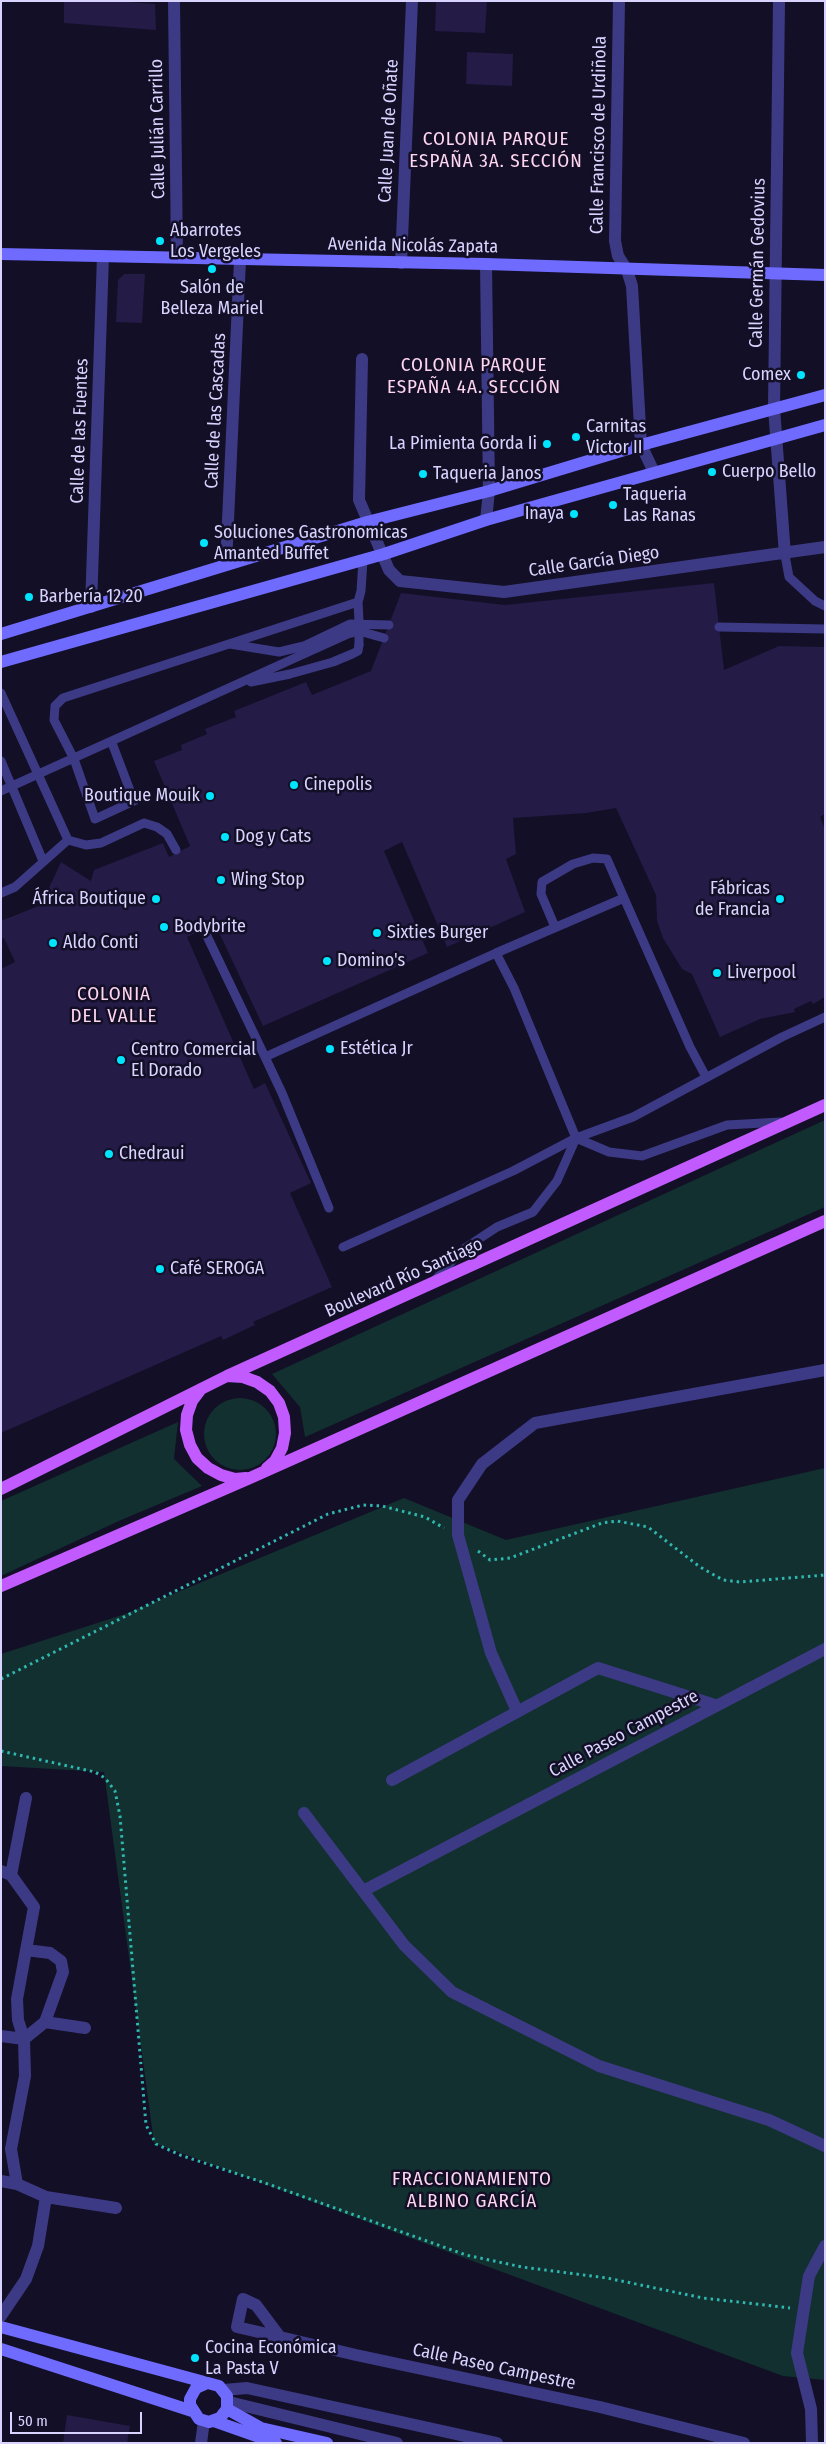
<!DOCTYPE html>
<html>
<head>
<meta charset="utf-8">
<style>
	body { margin:0 }
	#map { position:relative; width:826px; height:2444px; overflow:hidden; background:#130f26; font-family:"Fira Sans Condensed",sans-serif }
	canvas { display:block }
	.frame { position:absolute; inset:0; border:2px solid #d9d4ff; pointer-events:none }
	.scale { position:absolute; left:10px; top:2412px; width:132px; height:22px; box-sizing:border-box; border:2px solid #d9d4ff; border-top:0; padding-left:6px; font-size:15px; line-height:18px; white-space:nowrap; color:#d9d4ff; -webkit-text-stroke:4px #130f26; paint-order:stroke }
</style>
</head>
<body>
<div id="map">
<canvas width="826" height="2444"></canvas>
<div class="frame"></div>
<div class="scale">50 m</div>
</div>
<script>
const ctx = document.querySelector('canvas').getContext('2d');
ctx.lineJoin = 'round';
function fillPath(path, color) {
  ctx.fillStyle = color;
  ctx.fill(path, 'evenodd');
}
function poly(rows) {
  const path = new Path2D();
  for (const r of rows) {
    if (r.length === 3) {
      path.moveTo(r[0] + r[2], r[1]);
      path.arc(r[0], r[1], r[2], 0, 2 * Math.PI);
      continue;
    }
    path.moveTo(r[0], r[1]);
    for (let i = 2; i < r.length; i += 2) path.lineTo(r[i], r[i + 1]);
  }
  return path;
}
function strokePath(path, color, width, dash) {
  ctx.strokeStyle = color;
  ctx.lineWidth = width;
  ctx.lineCap = dash ? 'butt' : 'round';
  ctx.setLineDash(dash || []);
  ctx.stroke(path);
}
function label(font, color, halo, rows, align = 'center') {
  ctx.font = font + ' "Fira Sans Condensed",sans-serif';
  ctx.lineWidth = 5;
  ctx.setLineDash([]);
  ctx.textBaseline = 'middle';
  ctx.strokeStyle = halo;
  ctx.fillStyle = color;
  for (const [text, x, y, turn = 0] of rows) {
    ctx.save();
    ctx.translate(x, y);
    ctx.rotate((+turn || 0) * Math.PI / 180);
    ctx.textAlign = isNaN(turn) ? turn : align;
    if (halo) ctx.strokeText(text, 0, 0);
    ctx.fillText(text, 0, 0);
    ctx.restore();
  }
}
fillPath(poly([
	[825,1120,825,1207,305,1437,300,1407,272,1374],
	[240,1434,36],
	[178,1422,174,1459,202,1486,121,1520,1,1576,1,1501],
	[825,1468,825,2380,783,2376,154,2143,104,1772,1,1766,1,1654,125,1614,404,1498,506,1540]
]), '#12302f');
fillPath(poly([
	[64,1,115,1,155,4,156,30,64,23],
	[436,1,487,1,485,33,435,31],
	[467,52,513,54,512,86,466,84],
	[124,274,145,274,142,323,116,322,118,280],
	[714,583,724,670,779,646,825,647,825,814,820,817,825,829,825,997,813,1004,811,1001,794,1009,795,1012,760,1019,720,1037,692,974,682,969,663,938,657,921,656,895,616,808,586,813,513,818,516,854,506,859,525,912,447,947,402,842,384,851,428,953,263,1026,215,924,187,937,254,1089,265,1083,311,1183,290,1193,332,1287,253,1322,255,1325,223,1340,221,1336,1,1433,1,969,15,962,4,938,1,939,1,921,41,905,61,862,91,881,94,870,163,843,169,857,190,846,154,761,182,750,181,745,207,734,205,729,236,717,234,711,306,682,312,695,371,671,401,593,505,605],
	[67,2415,130,2426,127,2443,63,2443]
]), '#241b47');
strokePath(poly([
	[478,1551,490,1560,510,1558,602,1523,617,1521,648,1527,700,1567,723,1580,740,1582,825,1575],
	[1,1679,328,1514,363,1505,382,1506,425,1517,444,1528],
	[1,1751,95,1772,105,1778,115,1791,120,1816,146,2125,156,2144,180,2155,265,2183,466,2255,522,2267,607,2278,703,2298,790,2308]
]), '#2fb8b0', 3, [2.5, 4]);
strokePath(poly([
	[785,555,789,577,815,601,825,606],
	[359,621,358,602,361,591,363,560],
	[719,627,825,629],
	[230,644,279,652,304,646,350,624,389,625],
	[251,682,290,674,333,662,352,654,358,651,359,645],
	[1,693,68,840],
	[112,743,134,801,95,819,74,759,54,720,55,706,63,698,358,602],
	[1,761,43,861],
	[1,791,348,634,359,631,384,638],
	[68,840,86,845,101,843,144,823,157,827,167,834,176,850],
	[1,893,15,887,68,840],
	[555,927,541,894,542,882,573,864,593,858,607,859,624,898],
	[205,932,265,1057],
	[496,953,624,898,690,1047,706,1077],
	[329,1208,282,1093,265,1057,496,953,514,988,576,1138],
	[343,1247,513,1171,576,1138,633,1117,782,1037,825,1017],
	[436,1279,462,1250,497,1227,533,1212,557,1181,576,1138,609,1152,642,1156,727,1125,781,1122]
]), '#3d3a85', 9);
strokePath(poly([
	[174,1,177,257],
	[619,1,615,241,618,256,627,270,632,286,641,445,654,472],
	[779,1,774,408,785,555],
	[401,263,412,1],
	[362,359,359,500,389,570,400,581,504,592,825,547],
	[486,520,489,491,486,264],
	[226,564,240,260],
	[91,607,103,256],
	[517,1711,491,1653,458,1535,458,1500,482,1464,535,1423,825,1370],
	[392,1780,598,1668,715,1705],
	[304,1813,404,1945,452,1992,599,2066,769,2120,825,2146],
	[1,1871,11,1875,34,1907,17,1999,18,2020,24,2039,25,2076,11,2149,17,2184],
	[11,1875,26,1798],
	[363,1891,825,1649],
	[26,1950,50,1953,61,1961,63,1972,45,2022],
	[1,2036,24,2039,45,2022,85,2028],
	[1,2181,17,2184,46,2197,116,2208],
	[1,2316,26,2279,38,2246,46,2197],
	[280,2337,256,2305,243,2299,237,2327,280,2337,356,2355,600,2407,744,2443],
	[224,2390,247,2388,497,2443],
	[229,2402,397,2443],
	[201,2443,204,2421],
	[812,2443,811,2409,797,2353,809,2276,825,2246]
]), '#3d3a85', 12);
strokePath(poly([
	[1,254,486,264,825,275],
	[1,634,367,522,489,491,641,445,825,395],
	[1,662,384,554,486,520,825,425],
	[1,2327,219,2386,227,2396,227,2409,220,2418,209,2422,199,2419,190,2405,190,2399,196,2388,207,2383],
	[1,2349,192,2411],
	[227,2409,261,2428,327,2443],
	[214,2421,276,2443]
]), '#6f6bff', 12);
strokePath(poly([
	[227,1376,243,1377,257,1382,270,1391,279,1403,284,1417,285,1433,282,1448,275,1461,267,1468],
	[201,1389,192,1401,187,1415,186,1430,190,1445,197,1458,208,1468,221,1475,235,1479,246,1478],
	[1,1489,227,1376,825,1105],
	[1,1586,250,1478,825,1221]
]), '#c25bff', 12);
strokePath(poly([
	[359,621,359,645]
]), '#3d3a85', 9);
for (const [x, y, r, color] of [
	[160,241,5,"#00e5ff"],
	[212,269,5,"#00e5ff"],
	[801,375,5,"#00e5ff"],
	[576,437,5,"#00e5ff"],
	[547,444,5,"#00e5ff"],
	[712,472,5,"#00e5ff"],
	[423,474,5,"#00e5ff"],
	[613,505,5,"#00e5ff"],
	[574,514,5,"#00e5ff"],
	[204,543,5,"#00e5ff"],
	[29,597,5,"#00e5ff"],
	[294,785,5,"#00e5ff"],
	[210,796,5,"#00e5ff"],
	[225,837,5,"#00e5ff"],
	[221,880,5,"#00e5ff"],
	[156,899,5,"#00e5ff"],
	[780,899,5,"#00e5ff"],
	[164,927,5,"#00e5ff"],
	[377,933,5,"#00e5ff"],
	[53,943,5,"#00e5ff"],
	[327,961,5,"#00e5ff"],
	[717,973,5,"#00e5ff"],
	[330,1049,5,"#00e5ff"],
	[121,1060,5,"#00e5ff"],
	[109,1154,5,"#00e5ff"],
	[160,1269,5,"#00e5ff"],
	[195,2358,5,"#00e5ff"]
]) {
  const dot = new Path2D();
  dot.arc(x, y, r, 0, 2 * Math.PI);
  ctx.fillStyle = color;
  ctx.fill(dot);
  strokePath(dot, '#130f26', 2);
}
label('18px', '#d9d4ff', '#130f26', [
	["Calle Julián Carrillo",158,129,-91],
	["Calle Juan de Oñate",389,131,-87],
	["Calle Francisco de Urdiñola",599,135,-89],
	["Avenida Nicolás Zapata",413,246,1],
	["Calle Germán Gedovius",758,263,-89],
	["Calle de las Cascadas",216,411,-87],
	["Calle de las Fuentes",80,431,-88],
	["Calle García Diego",594,562,-8],
	["Boulevard Río Santiago",404,1278,-24],
	["Calle Paseo Campestre",624,1734,-28],
	["Calle Paseo Campestre",494,2367,12]
]);
label('18px', '#d9d4ff', '#130f26', [
	["Abarrotes",170,231],
	["Los Vergeles",170,252],
	["Salón de",212,288,"center"],
	["Belleza Mariel",212,309,"center"],
	["Comex",791,375,"right"],
	["Carnitas",586,427],
	["Victor II",586,448],
	["La Pimienta Gorda Ii",537,444,"right"],
	["Cuerpo Bello",722,472],
	["Taqueria Janos",433,474],
	["Taqueria",623,495],
	["Las Ranas",623,516],
	["Inaya",564,514,"right"],
	["Soluciones Gastronomicas",214,533],
	["Amanted Buffet",214,554],
	["Barbería 12 20",39,597],
	["Cinepolis",304,785],
	["Boutique Mouik",200,796,"right"],
	["Dog y Cats",235,837],
	["Wing Stop",231,880],
	["Fábricas",770,889,"right"],
	["de Francia",770,910,"right"],
	["África Boutique",146,899,"right"],
	["Bodybrite",174,927],
	["Sixties Burger",387,933],
	["Aldo Conti",63,943],
	["Domino's",337,961],
	["Liverpool",727,973],
	["Estética Jr",340,1049],
	["Centro Comercial",131,1050],
	["El Dorado",131,1071],
	["Chedraui",119,1154],
	["Café SEROGA",170,1269],
	["Cocina Económica",205,2348],
	["La Pasta V",205,2369]
], 'left');
ctx.letterSpacing = '1px';
label('19px', '#ffd6f0', '#130f26', [
	["COLONIA PARQUE",496,140],
	["ESPAÑA 3A. SECCIÓN",496,162],
	["COLONIA PARQUE",474,366],
	["ESPAÑA 4A. SECCIÓN",474,388],
	["COLONIA",114,995],
	["DEL VALLE",114,1017],
	["FRACCIONAMIENTO",472,2180],
	["ALBINO GARCÍA",472,2202]
]);
ctx.letterSpacing = '0px';
</script>
</body>
</html>
